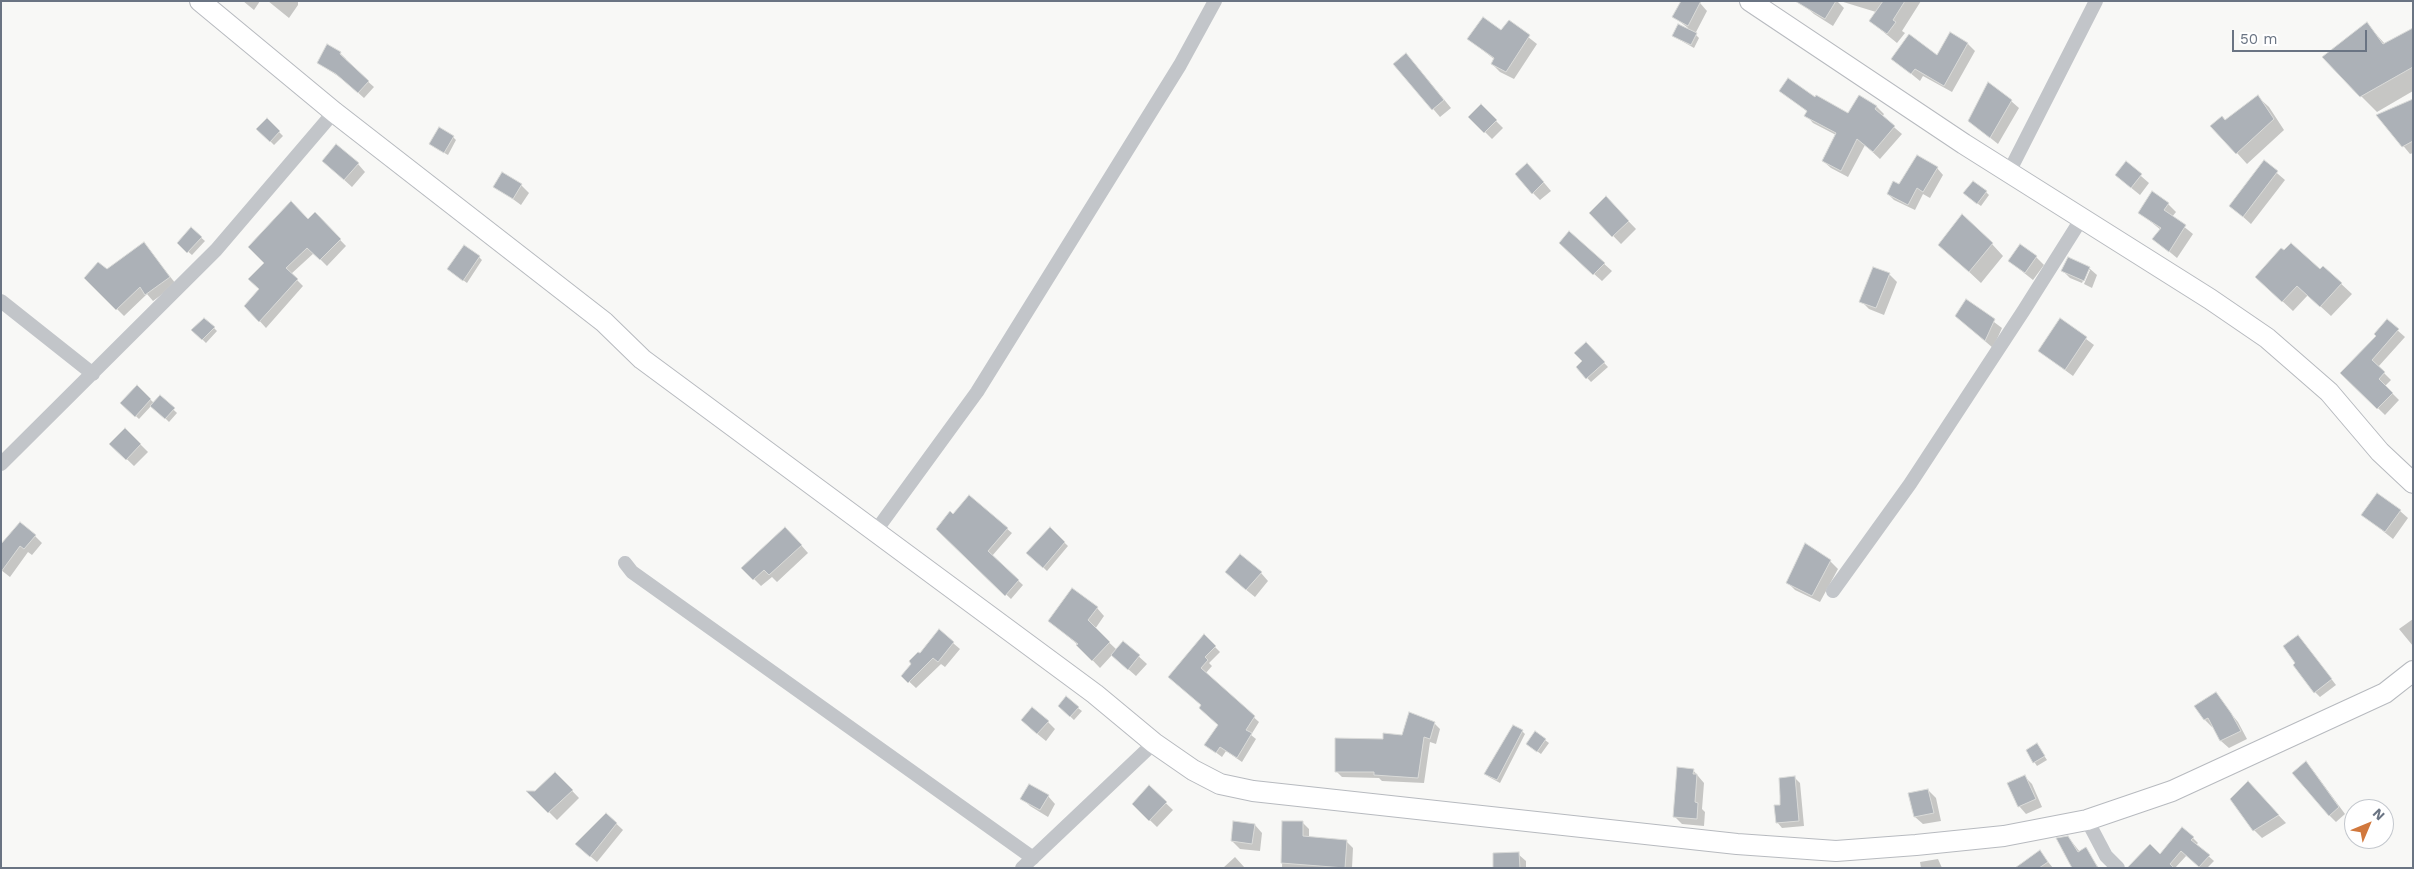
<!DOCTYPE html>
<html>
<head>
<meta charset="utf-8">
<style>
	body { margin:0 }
	#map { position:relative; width:2414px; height:869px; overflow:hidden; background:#f8f8f6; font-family:"Work Sans",sans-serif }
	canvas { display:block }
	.frame { position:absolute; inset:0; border:2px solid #6a7483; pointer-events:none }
	.north { position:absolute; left:2344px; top:799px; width:50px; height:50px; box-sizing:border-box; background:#fff; border:1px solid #c3c7cd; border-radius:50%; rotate:45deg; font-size:14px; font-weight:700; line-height:20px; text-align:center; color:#6a7483 }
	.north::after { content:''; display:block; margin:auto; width:18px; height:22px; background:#d1783d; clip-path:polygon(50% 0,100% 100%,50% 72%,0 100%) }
	.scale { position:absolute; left:2232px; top:30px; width:135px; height:22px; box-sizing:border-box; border:2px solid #6a7483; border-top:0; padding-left:6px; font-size:15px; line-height:18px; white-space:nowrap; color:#6a7483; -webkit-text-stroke:4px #fff; paint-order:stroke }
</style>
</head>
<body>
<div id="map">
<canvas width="2414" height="869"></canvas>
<div class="frame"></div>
<div class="north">N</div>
<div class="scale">50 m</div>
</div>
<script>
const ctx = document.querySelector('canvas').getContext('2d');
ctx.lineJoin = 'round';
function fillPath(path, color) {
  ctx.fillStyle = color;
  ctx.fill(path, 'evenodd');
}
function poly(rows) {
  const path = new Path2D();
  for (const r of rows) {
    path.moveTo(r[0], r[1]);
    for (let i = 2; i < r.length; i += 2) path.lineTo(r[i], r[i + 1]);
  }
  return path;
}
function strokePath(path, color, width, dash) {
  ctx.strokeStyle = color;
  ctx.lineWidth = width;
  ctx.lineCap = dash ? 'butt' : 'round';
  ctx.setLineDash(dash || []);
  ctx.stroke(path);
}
fillPath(poly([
	[243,1,260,1,254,10],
	[268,1,298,1,298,5,289,18],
	[1809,1,1837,1,1844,8,1833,26,1814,14,1806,7],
	[1840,1,1921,1,1902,31,1905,33,1897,43,1870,21,1876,12],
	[1700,3,1707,11,1695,34,1699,38,1694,48,1673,36,1688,28,1674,17],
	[1509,22,1537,44,1514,79,1500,72,1492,64,1495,60,1469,39,1502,32],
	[2367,24,2385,44,2413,29,2413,91,2377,112,2361,96],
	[1951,34,1968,44,1975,51,1952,92,1923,76,1920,81,1893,59,1938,57],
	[340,53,346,59,345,61,374,87,364,98,344,80,318,63],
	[1414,63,1451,108,1440,117,1395,64],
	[1781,91,1815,99,1848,115,1859,96,1877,107,1884,114,1882,117,1902,134,1880,159,1865,145,1848,177,1831,168,1823,161,1836,135,1813,123,1806,115,1808,112],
	[2258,97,2269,107,2284,130,2247,164,2237,153,2225,121],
	[2011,101,2019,108,1998,144,1978,128],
	[1481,106,1503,128,1492,139,1470,117],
	[2413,106,2413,153,2410,154,2378,115],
	[267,120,283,136,274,145,258,129],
	[453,137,456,140,448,155,434,147],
	[2264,162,2285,180,2251,224,2231,206],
	[2126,163,2149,183,2140,195,2124,182],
	[358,164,365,172,352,187,331,168],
	[1937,168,1943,175,1930,198,1923,194,1915,210,1894,200,1888,194],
	[1535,172,1551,191,1540,200,1533,193],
	[521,185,529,193,521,205,495,186],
	[1986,192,1989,195,1981,206,1968,197],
	[2153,193,2168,204,2176,212,2172,217,2193,234,2177,258,2154,239,2161,230,2140,213],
	[1606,198,1636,229,1621,244,1591,213],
	[315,214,346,246,327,266,314,253,291,274,303,286,266,328,246,306],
	[191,229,205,241,192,255,178,243],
	[1570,233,1612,271,1602,281,1568,251],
	[144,244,176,284,153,301,147,294,124,316,86,278,107,271],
	[1992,244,2003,256,1981,283,1952,256],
	[479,257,482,260,467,283,448,269],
	[2036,257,2044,265,2033,280,2009,261],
	[2323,267,2352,294,2331,316,2308,295,2293,311,2267,287,2320,271],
	[2089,268,2097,275,2092,288,2084,284,2090,270,2088,270,2082,283,2070,278,2063,271],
	[1889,274,1897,282,1884,315,1869,309,1861,301],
	[1966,301,2002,328,1993,348,1965,324],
	[2061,320,2094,345,2073,376,2039,351],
	[2387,321,2405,337,2378,367,2391,380,2385,386,2399,400,2385,415,2342,373,2377,336],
	[214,328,217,331,206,343,193,330],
	[1586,344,1608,367,1591,382,1577,367,1584,361],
	[137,387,154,403,160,397,177,413,169,422,152,405,139,419,122,403],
	[125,429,148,452,134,466,111,444],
	[969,497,1012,533,992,556,1023,585,1011,599,938,529,954,516],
	[2400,511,2408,518,2393,539,2363,515],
	[1050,529,1068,546,1047,571,1028,553],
	[35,536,42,543,32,555,28,552,10,577,1,570,1,546],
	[793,536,808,553,777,582,772,577,761,586,743,568],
	[1830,561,1838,569,1820,602,1795,590,1787,582],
	[1261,573,1268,581,1255,597,1234,580],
	[1097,608,1104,616,1095,629,1117,650,1123,642,1147,664,1136,676,1112,655,1100,668,1078,645,1050,621],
	[2413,619,2413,646,2399,629],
	[1204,636,1220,652,1209,663,1212,666,1205,674,1259,722,1251,735,1256,739,1242,762,1226,751,1222,757,1206,745,1219,725,1203,706,1175,682],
	[2303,642,2336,685,2320,697,2315,692],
	[953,643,960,649,945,667,941,664,916,688,903,676,920,655],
	[2215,694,2238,722,2247,739,2229,748,2221,741,2214,726,2212,727,2205,720,2196,707],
	[1059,706,1078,708,1082,711,1074,720],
	[1048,722,1055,729,1046,741,1030,728],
	[1435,724,1440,729,1436,744,1430,742,1424,783,1382,781,1379,778,1342,777,1336,771,1384,740,1403,736],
	[1522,731,1525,734,1500,783,1489,777,1486,774],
	[1545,740,1549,743,1541,754,1531,747],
	[2037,745,2047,760,2037,766,2027,751],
	[2312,769,2345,814,2336,822,2329,815],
	[1693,770,1704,783,1702,809,1705,812,1704,826,1682,824,1674,816],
	[555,773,579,798,557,820,529,792,536,792],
	[2024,776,2032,784,2042,807,2026,814,2019,806],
	[1794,777,1800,783,1804,826,1782,828,1777,822],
	[2248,783,2286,823,2262,838,2254,830],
	[1149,787,1173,810,1157,827,1133,804],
	[1928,790,1936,798,1941,821,1923,824,1915,817],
	[1048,796,1055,804,1048,817,1030,806,1022,798],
	[606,814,623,830,597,862,583,850],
	[1283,822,1302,822,1309,829,1309,838,1346,841,1353,848,1352,868,1282,868],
	[1255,825,1262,833,1260,851,1240,849,1232,841],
	[2068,837,2080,852,2085,849,2099,868,2073,868],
	[2193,838,2198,843,2196,845,2214,861,2207,868,2201,868,2187,855,2175,868,2139,868],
	[2040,852,2053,868,2017,868],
	[1518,854,1526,861,1526,868,1494,868],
	[1235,857,1245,868,1223,868],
	[1938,859,1942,868,1921,868,1920,862]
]), '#0003');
const building = poly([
	[1681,1,1701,1,1688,26,1672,17,1681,1],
	[1795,1,1836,1,1825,19,1795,1],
	[1883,1,1905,1,1893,20,1896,22,1887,34,1869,21,1883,1],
	[1483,17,1501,30,1509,20,1530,35,1506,72,1491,64,1494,58,1467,39,1483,17],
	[2367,22,2383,44,2413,28,2413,67,2360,97,2322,57,2367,22],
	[1678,24,1697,33,1691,45,1672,36,1678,24],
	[1950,32,1968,43,1944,86,1915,69,1911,74,1891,59,1909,34,1937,55,1950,32],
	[327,44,341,52,340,54,369,81,358,93,336,74,317,63,327,44],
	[1406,53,1444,100,1432,110,1393,64,1406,53],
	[1788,78,1815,97,1816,95,1848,113,1859,95,1877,106,1875,109,1895,126,1873,152,1857,139,1841,171,1822,161,1836,133,1804,116,1807,111,1779,91,1788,78],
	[1988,82,2012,100,1990,138,1968,121,1988,82],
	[2258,95,2274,119,2236,154,2210,126,2222,116,2225,120,2258,95],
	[2413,99,2413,141,2402,147,2376,115,2413,99],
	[1481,104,1497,120,1484,133,1468,117,1481,104],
	[267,118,280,131,270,142,256,129,267,118],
	[439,127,454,136,444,153,429,144,439,127],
	[336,144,359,163,344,180,322,161,336,144],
	[1917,155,1938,167,1923,192,1917,188,1908,205,1887,194,1893,181,1899,184,1917,155],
	[2264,160,2278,171,2243,217,2229,206,2264,160],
	[2126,161,2142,174,2131,188,2115,175,2126,161],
	[1527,163,1544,182,1532,194,1515,174,1527,163],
	[502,172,522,184,513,199,493,187,502,172],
	[1973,181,1987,191,1977,204,1963,193,1973,181],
	[2152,191,2169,203,2164,210,2186,225,2169,252,2152,239,2161,228,2138,213,2152,191],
	[1606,196,1629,221,1612,237,1589,213,1606,196],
	[291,201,308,219,315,212,341,239,320,260,307,248,286,268,298,279,259,322,244,306,259,289,248,279,264,263,248,247,291,201],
	[1962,214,1993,243,1969,272,1938,245,1962,214],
	[191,227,202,237,187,253,177,243,191,227],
	[1569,231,1605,263,1593,275,1559,243,1569,231],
	[144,242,170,277,145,295,140,287,116,310,84,278,98,262,107,269,144,242],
	[2291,243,2320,269,2323,266,2342,283,2320,307,2297,286,2282,302,2255,277,2281,248,2284,250,2291,243],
	[2020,244,2037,256,2025,273,2008,261,2020,244],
	[464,245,480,256,463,281,447,269,464,245],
	[2068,257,2090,267,2084,281,2061,271,2068,257],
	[1873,267,1890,273,1876,308,1859,302,1873,267],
	[1966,299,1995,319,1985,341,1955,316,1966,299],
	[204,318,215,327,202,340,191,330,204,318],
	[2060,318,2087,337,2065,370,2038,351,2060,318],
	[2387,319,2399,329,2372,360,2385,372,2379,379,2393,393,2377,409,2340,373,2376,336,2374,334,2387,319],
	[1586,342,1605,362,1586,379,1576,367,1582,361,1574,353,1586,342],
	[137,385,151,399,135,417,120,403,137,385],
	[160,395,175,408,165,419,150,406,160,395],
	[125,428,141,444,126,460,109,444,125,428],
	[2377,493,2401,510,2385,532,2361,515,2377,493],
	[969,495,1008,528,988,551,1019,580,1005,596,936,529,950,511,953,514,969,495],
	[20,522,36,535,24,549,20,546,1,572,1,544,20,522],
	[785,527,802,545,769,575,764,570,753,580,741,568,785,527],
	[1050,527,1065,542,1043,568,1026,553,1050,527],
	[1805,543,1831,560,1812,596,1786,583,1805,543],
	[1240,554,1262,572,1246,590,1225,572,1240,554],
	[1072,588,1098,607,1088,620,1110,642,1092,661,1076,645,1078,644,1048,621,1072,588],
	[939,629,954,642,938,662,933,658,908,683,901,676,911,664,909,661,918,652,920,653,939,629],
	[1204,634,1216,646,1205,657,1208,660,1201,668,1255,716,1246,730,1252,733,1237,758,1220,747,1216,753,1204,745,1218,725,1199,708,1201,705,1168,677,1204,634],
	[2298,635,2332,679,2314,693,2293,665,2295,663,2283,646,2298,635],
	[1123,641,1140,655,1128,670,1111,655,1123,641],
	[2216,692,2231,713,2241,731,2220,741,2208,718,2204,720,2194,706,2216,692],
	[1066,696,1079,707,1070,717,1058,706,1066,696],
	[1032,707,1049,721,1037,734,1021,720,1032,707],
	[1409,712,1435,722,1430,739,1424,737,1418,778,1374,775,1374,772,1335,772,1335,738,1383,739,1383,733,1402,735,1409,712],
	[1513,725,1523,730,1497,780,1484,774,1513,725],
	[1535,731,1546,739,1537,752,1526,744,1535,731],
	[2037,743,2045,756,2033,763,2026,750,2037,743],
	[2306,761,2339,807,2329,816,2292,773,2306,761],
	[1677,767,1694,769,1693,774,1697,774,1695,802,1698,803,1697,819,1673,817,1677,767],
	[555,772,573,790,548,813,526,791,535,791,555,772],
	[2025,775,2036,799,2018,807,2007,783,2025,775],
	[1795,776,1799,821,1776,823,1774,805,1780,805,1780,796,1779,778,1795,776],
	[2248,781,2279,815,2253,831,2230,799,2248,781],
	[1029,784,1049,795,1040,810,1020,799,1029,784],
	[1149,785,1167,802,1149,821,1132,804,1149,785],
	[1928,789,1934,813,1914,817,1908,793,1928,789],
	[606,813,617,823,590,857,575,844,606,813],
	[1233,821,1255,824,1252,844,1231,841,1233,821],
	[1282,821,1303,821,1303,836,1347,840,1345,868,1281,863,1282,821],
	[2182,827,2194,837,2191,840,2210,855,2199,867,2181,851,2170,864,2174,868,2127,868,2150,844,2160,854,2182,827],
	[2068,836,2078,852,2086,847,2098,868,2072,868,2056,838,2068,836],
	[2040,850,2048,862,2039,868,2015,868,2040,850],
	[1519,852,1520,868,1493,868,1493,853,1519,852]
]);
fillPath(building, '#acb1b7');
strokePath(building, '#d9dad8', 1);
const secondary = poly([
	[200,1,334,112,604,322,642,359,1095,694,1154,743,1193,770,1220,784,1253,791,1737,844,1836,851,1916,845,2004,836,2087,820,2172,791,2385,693,2413,671],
	[1750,1,1964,144,2210,299,2267,338,2329,392,2380,452,2413,483]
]);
strokePath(secondary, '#b7babf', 22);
strokePath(poly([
	[2009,172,2096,1],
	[1,301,93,374],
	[1,464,216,250,334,112],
	[875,532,977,392,1180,65,1215,1],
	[625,563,632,572,1033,858],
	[1833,591,1910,484,2024,310,2082,218],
	[2087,820,2106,856,2118,868],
	[1022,868,1154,743]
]), '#c2c5c9', 14);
strokePath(secondary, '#fff', 20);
</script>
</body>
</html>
